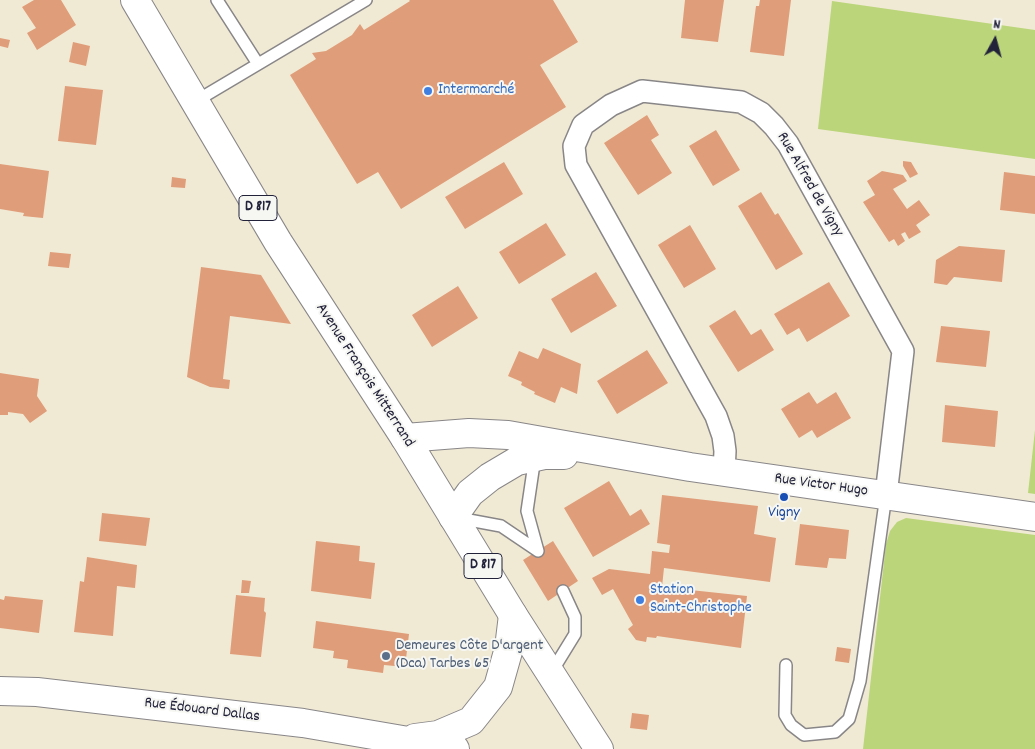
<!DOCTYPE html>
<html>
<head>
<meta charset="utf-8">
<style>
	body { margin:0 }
	#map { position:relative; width:1035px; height:749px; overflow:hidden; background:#f0ead5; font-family:Dekko,sans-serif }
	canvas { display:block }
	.north { position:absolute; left:970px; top:15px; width:50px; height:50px; -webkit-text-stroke:4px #f6f6f2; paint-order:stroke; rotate:7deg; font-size:14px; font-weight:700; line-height:20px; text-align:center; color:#22223b }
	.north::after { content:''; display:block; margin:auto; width:18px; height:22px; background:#22223b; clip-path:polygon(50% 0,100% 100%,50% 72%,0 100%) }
</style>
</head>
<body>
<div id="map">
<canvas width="1035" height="749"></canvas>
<div class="north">N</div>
</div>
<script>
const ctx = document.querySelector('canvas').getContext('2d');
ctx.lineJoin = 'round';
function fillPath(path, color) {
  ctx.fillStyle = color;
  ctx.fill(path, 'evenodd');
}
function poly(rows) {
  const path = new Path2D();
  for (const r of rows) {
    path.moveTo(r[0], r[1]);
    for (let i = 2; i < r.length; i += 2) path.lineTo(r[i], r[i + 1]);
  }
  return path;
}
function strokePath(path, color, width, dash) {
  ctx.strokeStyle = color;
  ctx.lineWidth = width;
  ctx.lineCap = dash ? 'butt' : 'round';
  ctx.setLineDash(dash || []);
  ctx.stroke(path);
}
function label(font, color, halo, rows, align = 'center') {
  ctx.font = font + ' Dekko,sans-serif';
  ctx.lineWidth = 4;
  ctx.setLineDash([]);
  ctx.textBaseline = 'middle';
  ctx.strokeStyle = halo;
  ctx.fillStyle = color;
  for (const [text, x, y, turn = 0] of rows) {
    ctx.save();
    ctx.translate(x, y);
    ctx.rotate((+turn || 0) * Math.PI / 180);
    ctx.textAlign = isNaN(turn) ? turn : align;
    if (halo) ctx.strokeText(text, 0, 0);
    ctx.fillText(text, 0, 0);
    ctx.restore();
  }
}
fillPath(poly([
	[832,1,1035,30,1035,159,818,129],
	[1035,430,1035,494,1028,493],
	[906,518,1035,535,1035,749,863,749,886,544,890,531,897,522]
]), '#bbd57a');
fillPath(poly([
	[34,0,61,0,76,25,37,50,27,33,36,28,22,7],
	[409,0,553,0,578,42,540,65,566,107,401,209,378,172,357,184,290,75,316,59,312,53,326,51,352,35,360,24,364,30,410,1],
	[685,0,724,0,718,42,681,38],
	[760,0,791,0,784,56,750,52,756,6,759,6],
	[0,38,10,40,8,48,0,46],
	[73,42,90,46,86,66,69,62],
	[65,86,103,90,96,145,58,141],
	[647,115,659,135,651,140,672,173,638,195,604,143],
	[716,130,740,170,713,186,689,146],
	[903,161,911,162,918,174,910,178,903,166],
	[504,162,523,194,465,229,445,197],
	[0,164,49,171,43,218,23,216,24,213,0,209],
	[882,171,903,175,907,181,893,189,907,209,919,200,930,215,916,225,921,232,909,239,905,232,901,234,905,241,898,246,894,239,889,242,863,202,875,195,867,181],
	[1004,172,1035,176,1035,214,1000,210],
	[172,177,186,179,185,188,171,187],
	[761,192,775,215,778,213,803,254,776,270,738,206],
	[546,223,566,255,519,284,499,252],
	[690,225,716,269,684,288,658,245],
	[959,246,1005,250,1002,282,954,277,947,285,934,283,936,260],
	[50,252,71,254,69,268,48,266],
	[201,267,261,275,291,324,230,316,223,379,230,380,229,389,210,387,187,377],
	[596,272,617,306,571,333,551,299],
	[829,282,850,316,807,342,799,328,787,335,774,314],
	[458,286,478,318,432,347,412,315],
	[735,310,751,335,761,329,774,350,738,372,709,326],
	[941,326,990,331,986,367,936,362],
	[543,348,581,364,577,394,561,387,555,403,534,394,535,392,521,385,522,382,508,376,519,351,538,359],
	[647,350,668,383,617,414,597,381],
	[0,373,39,379,37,396,47,411,30,423,23,414,8,412,8,415,0,415],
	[809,392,817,404,836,392,851,418,817,438,812,430,799,438,781,409],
	[945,405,998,411,995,447,942,442],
	[609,481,630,516,641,509,650,524,593,557,564,508],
	[662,495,758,506,754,534,776,538,770,582,664,568,662,587,747,596,741,648,657,636,656,638,647,637,646,642,636,640,628,629,633,625,613,589,602,595,592,578,609,569,650,574,652,551,669,553,670,545,657,543],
	[102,513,150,518,146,546,99,541],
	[800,524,849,530,846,559,829,558,827,568,795,565],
	[316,541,360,546,359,561,375,563,371,599,311,591],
	[553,541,578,581,548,601,523,560],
	[87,557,137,565,135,588,117,586,113,636,74,632,80,581,84,582],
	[242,580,251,581,249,593,241,593],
	[236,595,265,598,264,611,266,613,261,657,230,654],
	[5,596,43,600,39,633,0,628,0,599,4,600],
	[316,621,409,634,405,667,384,665,383,673,347,668,348,660,333,658,334,651,313,648],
	[837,647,851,649,849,663,835,661],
	[632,713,649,715,647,730,630,728]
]), '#e09d79');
const lane = poly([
	[217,0,258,64],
	[196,101,366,0],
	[535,457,527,511,538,551],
	[458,518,501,526,538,551],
	[786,665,785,715,791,725,804,735,835,732,849,719,860,681,886,495],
	[551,673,575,634,575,617,563,591]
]);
const street = poly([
	[724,472,725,451,723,436,716,416,576,165,574,146,583,125,611,105,642,91,741,102,761,113,774,126,788,144,903,351,886,495]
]);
const secondary = poly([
	[405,438,469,433,508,435,690,467,1035,517],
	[453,517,470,493,490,477,517,461,544,455,564,455],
	[0,691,37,692,303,723,455,749],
	[415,738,438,735,471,721,498,687,509,648,513,615]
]);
const primary = poly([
	[135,0,278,242,405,438,513,615,599,749]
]);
strokePath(lane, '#898688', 14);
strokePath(street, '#898688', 24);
strokePath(secondary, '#898688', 30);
strokePath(primary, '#898688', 30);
strokePath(lane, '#fff', 11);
strokePath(street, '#fff', 21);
strokePath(secondary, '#fff', 28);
strokePath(primary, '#fff', 28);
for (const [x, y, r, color] of [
	[428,91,5,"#3f7fe0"],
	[784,497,5,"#1a4fb4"],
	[640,600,5,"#3f7fe0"],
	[386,656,5,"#5c6f8a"]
]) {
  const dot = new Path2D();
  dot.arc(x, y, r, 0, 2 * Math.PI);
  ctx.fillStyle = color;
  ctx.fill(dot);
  strokePath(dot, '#f6f6f2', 2);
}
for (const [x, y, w] of [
	[258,208,38],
	[483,566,38]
]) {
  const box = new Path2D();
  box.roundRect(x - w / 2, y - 12.5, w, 25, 4);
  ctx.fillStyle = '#f6f6f2';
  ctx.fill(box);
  strokePath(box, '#22223b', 1);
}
label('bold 15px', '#22223b', null, [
	["D 817",258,208],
	["D 817",483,566]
]);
label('16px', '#366cbe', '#f6f6f2', [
	["Intermarché",438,91],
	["Station",650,591],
	["Saint-Christophe",650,609]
], 'left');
label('16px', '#22223b', '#f6f6f2', [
	["Rue Alfred de Vigny",809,185,60],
	["Avenue François Mitterrand",364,376,57],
	["Rue Victor Hugo",821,486,8],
	["Rue Édouard Dallas",202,711,7]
]);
label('16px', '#164399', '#f6f6f2', [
	["Vigny",784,514]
]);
label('16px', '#4e5e75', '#f6f6f2', [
	["Demeures Côte D'argent",396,647],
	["(Dca) Tarbes 65",396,665]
], 'left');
</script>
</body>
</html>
